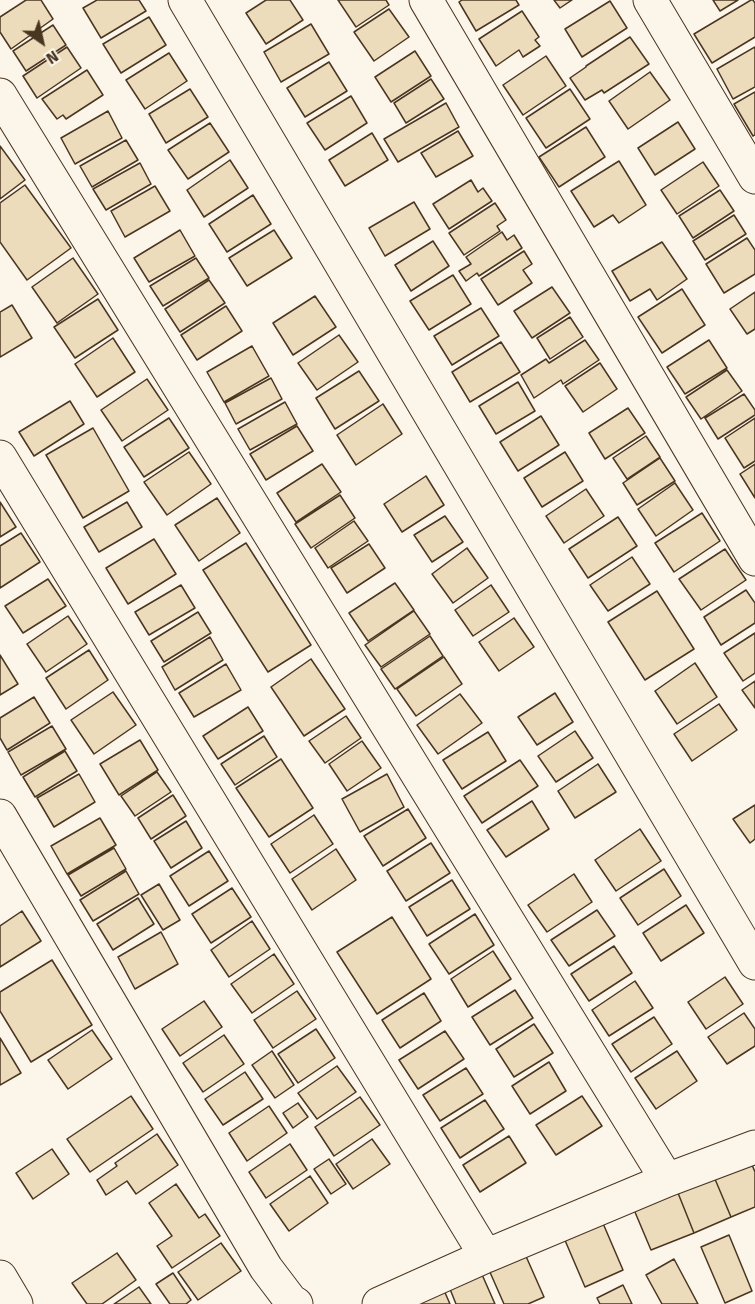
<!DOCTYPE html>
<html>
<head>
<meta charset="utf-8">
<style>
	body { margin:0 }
	#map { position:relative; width:755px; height:1304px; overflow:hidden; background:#fbf6e9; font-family:"Fira Sans",sans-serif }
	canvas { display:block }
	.north { position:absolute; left:12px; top:12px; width:60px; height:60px; -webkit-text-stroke:4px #fbf6e9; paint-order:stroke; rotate:146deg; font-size:16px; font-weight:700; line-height:24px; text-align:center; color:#4a3520 }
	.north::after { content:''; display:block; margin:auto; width:21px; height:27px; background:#4a3520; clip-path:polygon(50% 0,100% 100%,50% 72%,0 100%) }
</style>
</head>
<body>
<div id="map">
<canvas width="755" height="1304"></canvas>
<div class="north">N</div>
</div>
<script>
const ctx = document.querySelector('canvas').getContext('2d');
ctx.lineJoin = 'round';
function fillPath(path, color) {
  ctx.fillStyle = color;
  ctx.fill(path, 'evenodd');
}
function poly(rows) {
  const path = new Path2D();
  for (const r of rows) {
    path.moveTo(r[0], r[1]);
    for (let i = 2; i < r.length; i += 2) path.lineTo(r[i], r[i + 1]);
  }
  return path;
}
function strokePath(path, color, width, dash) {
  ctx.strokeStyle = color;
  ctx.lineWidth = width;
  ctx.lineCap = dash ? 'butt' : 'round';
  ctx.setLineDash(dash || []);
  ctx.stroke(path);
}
const building = poly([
	[26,0,41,0,53,19,11,49,0,32,0,17,26,0],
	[97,0,139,0,146,11,101,38,83,8,97,0],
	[266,0,290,0,303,20,266,44,246,13,266,0],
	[338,0,386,0,389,5,356,27,338,0],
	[462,0,516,0,519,5,476,31,459,2,462,0],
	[554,0,572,0,560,8,554,0],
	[713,0,738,0,720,11,713,0],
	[751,0,753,0,755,3,755,37,712,63,694,34,751,0],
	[610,1,627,28,582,57,565,29,610,1],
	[389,9,409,37,374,61,354,32,389,9],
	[522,11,539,37,535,40,540,46,523,57,519,50,496,66,479,39,522,11],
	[149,17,166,45,121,73,103,44,149,17],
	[311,24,329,54,281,82,264,52,311,24],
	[53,25,66,45,26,71,13,51,53,25],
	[630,37,649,64,604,93,602,90,585,100,570,78,586,67,586,66,630,37],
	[67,47,81,68,37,98,23,76,67,47],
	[755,47,755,87,733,99,717,69,755,47],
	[415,51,431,76,391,102,375,77,415,51],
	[169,53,187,81,145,109,126,80,169,53],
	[546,56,566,86,523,115,503,85,546,56],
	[329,62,347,91,305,117,287,88,329,62],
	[87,70,103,95,66,119,63,115,57,119,42,99,87,70],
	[650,72,670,100,628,129,609,101,650,72],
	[431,79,444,99,406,123,394,103,431,79],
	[190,89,208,117,166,143,149,114,190,89],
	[570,89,590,119,546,148,526,118,570,89],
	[755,92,755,135,753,136,734,104,755,92],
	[351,96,367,123,325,150,307,123,351,96],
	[446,103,459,127,398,162,384,139,446,103],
	[108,111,122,138,75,164,61,138,108,111],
	[678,122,695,149,655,175,638,148,678,122],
	[210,123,229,152,188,179,168,150,210,123],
	[586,127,605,157,559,187,539,157,586,127],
	[458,131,473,156,436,177,421,153,458,131],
	[372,133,388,160,345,186,329,160,372,133],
	[126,140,138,160,92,187,80,166,126,140],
	[0,146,25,180,0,199,0,146],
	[230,160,248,188,204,217,187,190,230,160],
	[619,161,646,205,619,223,613,215,594,227,571,191,619,161],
	[703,162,719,186,677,214,661,190,703,162],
	[140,163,151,184,106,210,93,189,140,163],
	[471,180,478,192,483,188,492,201,449,229,433,204,471,180],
	[25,185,71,248,27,280,0,242,0,203,25,185],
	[155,186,170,211,125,237,111,211,155,186],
	[720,190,734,211,693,238,679,216,720,190],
	[253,195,271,224,227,252,209,224,253,195],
	[414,202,430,229,385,256,369,228,414,202],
	[495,203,506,220,497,226,500,231,464,255,449,233,495,203],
	[734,215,746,234,705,260,693,241,734,215],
	[180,230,195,256,149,282,134,258,180,230],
	[274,230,292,258,247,286,229,258,274,230],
	[502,232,507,240,514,235,522,248,479,276,477,273,466,281,459,271,471,264,466,257,502,232],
	[747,238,755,250,755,274,724,293,706,264,747,238],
	[433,241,449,266,411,291,395,265,433,241],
	[662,242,687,279,657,300,650,289,630,301,612,271,662,242],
	[524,251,532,264,523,270,532,283,498,305,481,279,524,251],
	[73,258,98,294,57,323,32,287,73,258],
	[196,258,209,278,163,306,150,286,196,258],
	[453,275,471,304,429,330,410,301,453,275],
	[209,280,225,303,180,332,165,309,209,280],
	[552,287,570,313,532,338,514,311,552,287],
	[682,289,705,325,662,353,638,317,682,289],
	[755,292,755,329,747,334,730,309,755,292],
	[315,296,336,327,293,355,273,323,315,296],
	[98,299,118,330,75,358,54,327,98,299],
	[12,305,32,338,0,357,0,312,12,305],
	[226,306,242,331,197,360,181,335,226,306],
	[481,308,499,336,452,365,434,336,481,308],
	[570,317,583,337,550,359,537,338,570,317],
	[339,335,358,362,317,390,298,363,339,335],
	[113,338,135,372,97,397,75,364,113,338],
	[585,340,599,360,563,384,561,380,534,398,521,375,546,359,549,363,585,340],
	[709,340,727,368,685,394,667,367,709,340],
	[501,342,520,372,470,402,452,372,501,342],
	[252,346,269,376,224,402,207,372,252,346],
	[600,363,617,389,583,412,565,386,600,363],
	[727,370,742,391,701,419,686,397,727,370],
	[359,371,379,401,335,429,316,398,359,371],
	[271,378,282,399,236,424,225,403,271,378],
	[147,379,168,410,122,441,101,410,147,379],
	[518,382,535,411,496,434,479,406,518,382],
	[744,394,755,410,755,415,718,439,705,418,744,394],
	[70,401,84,424,34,456,19,432,70,401],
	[285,402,297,424,250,450,238,429,285,402],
	[383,404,402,434,356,465,337,435,383,404],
	[628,408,645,433,605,459,589,433,628,408],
	[541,416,559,445,518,471,500,442,541,416],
	[169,418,189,448,144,477,124,447,169,418],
	[755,418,755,461,744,468,725,438,755,418],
	[297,426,313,451,266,480,250,454,297,426],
	[93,428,129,491,83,518,46,455,93,428],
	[646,436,660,457,627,479,613,458,646,436],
	[189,452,211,484,167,515,144,482,189,452],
	[565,452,583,481,542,507,524,478,565,452],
	[660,458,675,481,637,505,623,483,660,458],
	[322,464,341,492,296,522,277,493,322,464],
	[755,464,755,498,740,474,755,464],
	[426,476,444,505,402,532,384,504,426,476],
	[675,483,693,510,656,536,638,509,675,483],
	[586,489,604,516,564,543,546,516,586,489],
	[340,495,355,518,311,548,295,524,340,495],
	[217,498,240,533,199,561,175,525,217,498],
	[0,502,16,527,0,537,0,502],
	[127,502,142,527,99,552,84,527,127,502],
	[702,513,720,541,674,572,655,543,702,513],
	[445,516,463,542,432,562,414,535,445,516],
	[618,517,637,546,588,578,569,549,618,517],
	[354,521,368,541,328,568,315,548,354,521],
	[21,533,40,562,0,588,0,546,21,533],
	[154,539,176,574,128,604,106,568,154,539],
	[246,543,311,645,268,672,203,570,246,543],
	[369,544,385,568,347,593,331,568,369,544],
	[467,548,488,578,453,603,432,574,467,548],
	[725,549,746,580,701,610,679,579,725,549],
	[632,557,650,584,608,611,590,585,632,557],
	[48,579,66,606,23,633,5,606,48,579],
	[395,583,414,610,368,641,349,613,395,583],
	[181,585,195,608,149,635,135,612,181,585],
	[491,585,509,612,473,636,455,610,491,585],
	[746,590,755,603,755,623,721,645,704,617,746,590],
	[657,591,694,649,645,680,608,622,657,591],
	[414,611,430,634,381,667,365,645,414,611],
	[198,612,211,633,164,662,151,641,198,612],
	[68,616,87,644,46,672,27,644,68,616],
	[514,618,534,647,499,671,479,642,514,618],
	[755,633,755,673,743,681,724,653,755,633],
	[430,636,443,656,395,689,381,669,430,636],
	[210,637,223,660,175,690,162,667,210,637],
	[89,650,108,680,66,709,46,678,89,650],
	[0,655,18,684,0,695,0,655],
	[444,657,462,684,416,716,397,689,444,657],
	[311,659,345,709,304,736,271,687,311,659],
	[695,663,717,697,677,724,655,691,695,663],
	[226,664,241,690,194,717,179,693,226,664],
	[755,681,755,708,742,690,755,681],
	[113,692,136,725,94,754,71,720,113,692],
	[555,693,573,722,537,745,518,717,555,693],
	[460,694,482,723,438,754,417,725,460,694],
	[34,697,50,723,7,750,0,738,0,718,34,697],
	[719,704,737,730,692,761,674,734,719,704],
	[248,707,263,731,218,759,203,736,248,707],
	[346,716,361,738,325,763,309,741,346,716],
	[52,726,66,749,21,775,8,752,52,726],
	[575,731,593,758,556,782,538,756,575,731],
	[488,732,506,761,462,789,443,760,488,732],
	[264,736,277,757,235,785,221,764,264,736],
	[140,740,158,770,119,795,100,764,140,740],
	[362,741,381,768,347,791,329,764,362,741],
	[65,751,77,771,35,797,23,777,65,751],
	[281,759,313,808,269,837,236,788,281,759],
	[520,760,538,786,482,823,464,796,520,760],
	[598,764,616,792,575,818,558,791,598,764],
	[157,772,171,792,135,816,121,796,157,772],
	[79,774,95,802,54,827,37,798,79,774],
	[387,774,404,807,360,832,342,799,387,774],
	[173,795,186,816,151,839,138,818,173,795],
	[532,801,549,829,506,857,487,830,532,801],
	[755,805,755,839,750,843,733,819,755,805],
	[408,809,426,838,383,866,364,836,408,809],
	[314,815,333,844,290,873,271,844,314,815],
	[100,818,116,845,67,874,51,846,100,818],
	[186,821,202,848,171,868,154,841,186,821],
	[640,829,661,861,616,891,595,860,640,829],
	[431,843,450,873,406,901,387,871,431,843],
	[114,848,126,869,81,896,68,875,114,848],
	[336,849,356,880,312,910,292,879,336,849],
	[209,851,228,881,189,906,170,876,209,851],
	[664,869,681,896,638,925,620,898,664,869],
	[126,871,139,894,93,921,80,900,126,871],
	[574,874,592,902,547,932,528,905,574,874],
	[452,880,470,909,427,936,409,907,452,880],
	[159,884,180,920,163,930,141,895,159,884],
	[232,888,251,917,211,943,192,914,232,888],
	[138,898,154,924,113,950,97,924,138,898],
	[686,905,704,933,661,961,643,933,686,905],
	[597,910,615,936,569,966,551,940,597,910],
	[22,911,41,941,0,967,0,926,22,911],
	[475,914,494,945,449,974,429,944,475,914],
	[392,917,431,979,377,1014,337,952,392,917],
	[252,921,270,949,229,977,211,950,252,921],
	[161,932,178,964,135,989,118,957,161,932],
	[614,946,632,973,589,1001,571,974,614,946],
	[493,951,511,979,468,1007,451,979,493,951],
	[274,954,294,984,252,1013,231,984,274,954],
	[52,960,92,1025,31,1062,0,1011,0,992,52,960],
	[725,977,743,1004,706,1029,688,1002,725,977],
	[635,981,653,1008,609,1036,592,1010,635,981],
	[515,990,533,1018,490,1045,472,1017,515,990],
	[297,991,316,1019,273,1048,254,1020,297,991],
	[424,993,441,1021,400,1048,382,1020,424,993],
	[204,1001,222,1027,180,1056,162,1029,204,1001],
	[744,1013,755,1029,755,1046,727,1064,708,1037,744,1013],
	[654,1017,672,1044,631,1072,612,1044,654,1017],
	[534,1024,553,1053,514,1077,496,1049,534,1024],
	[316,1029,335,1058,298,1083,278,1054,316,1029],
	[92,1030,112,1059,68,1089,48,1060,92,1030],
	[445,1031,464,1059,418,1089,399,1060,445,1031],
	[224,1035,244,1064,203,1092,183,1063,224,1035],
	[0,1038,21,1073,0,1085,0,1038],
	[272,1051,294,1085,275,1098,252,1065,272,1051],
	[677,1051,697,1081,656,1109,635,1078,677,1051],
	[549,1062,566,1091,530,1114,512,1086,549,1062],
	[337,1066,356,1092,317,1119,298,1093,337,1066],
	[466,1068,483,1094,440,1121,423,1095,466,1068],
	[245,1072,263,1099,223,1125,205,1099,245,1072],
	[131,1096,153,1129,90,1172,67,1139,131,1096],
	[582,1096,602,1126,556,1155,536,1125,582,1096],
	[360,1097,380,1125,334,1156,315,1127,360,1097],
	[485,1100,504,1129,460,1158,441,1128,485,1100],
	[298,1103,308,1117,293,1128,283,1113,298,1103],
	[269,1106,287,1133,247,1161,229,1133,269,1106],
	[157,1134,178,1165,136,1194,127,1181,106,1195,97,1180,117,1166,115,1163,157,1134],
	[509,1136,526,1163,480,1192,463,1165,509,1136],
	[372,1139,390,1164,353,1189,336,1164,372,1139],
	[290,1144,307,1170,266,1198,249,1172,290,1144],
	[52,1149,69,1174,33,1199,16,1173,52,1149],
	[749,1158,755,1172,755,1207,731,1217,712,1172,749,1158],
	[329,1159,346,1184,331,1194,314,1169,329,1159],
	[712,1172,731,1217,694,1233,676,1188,712,1172],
	[310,1176,328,1203,289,1231,270,1204,310,1176],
	[176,1184,199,1218,205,1214,220,1236,172,1268,157,1246,172,1236,149,1203,176,1184],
	[676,1188,694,1233,651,1250,632,1205,676,1188],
	[602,1221,623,1270,585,1287,564,1238,602,1221],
	[729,1235,752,1291,725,1303,701,1247,729,1235],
	[221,1243,241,1271,198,1300,178,1272,221,1243],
	[117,1253,136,1280,102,1304,87,1304,72,1283,117,1253],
	[525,1254,544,1297,528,1304,504,1304,489,1270,525,1254],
	[674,1259,698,1304,662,1304,646,1275,674,1259],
	[480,1270,495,1304,456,1304,448,1284,480,1270],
	[173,1273,191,1300,186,1304,170,1304,156,1284,173,1273],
	[623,1285,632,1304,600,1304,597,1298,623,1285],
	[139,1287,151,1304,114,1304,139,1287],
	[443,1288,450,1304,414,1304,443,1288]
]);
fillPath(building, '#ecdcbc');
strokePath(building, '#4a3520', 1.5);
const street = poly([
	[185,0,755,963],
	[426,0,755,559],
	[650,0,755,177],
	[0,95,667,1180],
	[0,457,486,1256],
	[0,816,266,1268,291,1301,296,1304],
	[0,1277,16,1304],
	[379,1304,486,1256,667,1180,755,1147]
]);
strokePath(street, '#4a3520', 35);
strokePath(street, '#fbf6e9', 33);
</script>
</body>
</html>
